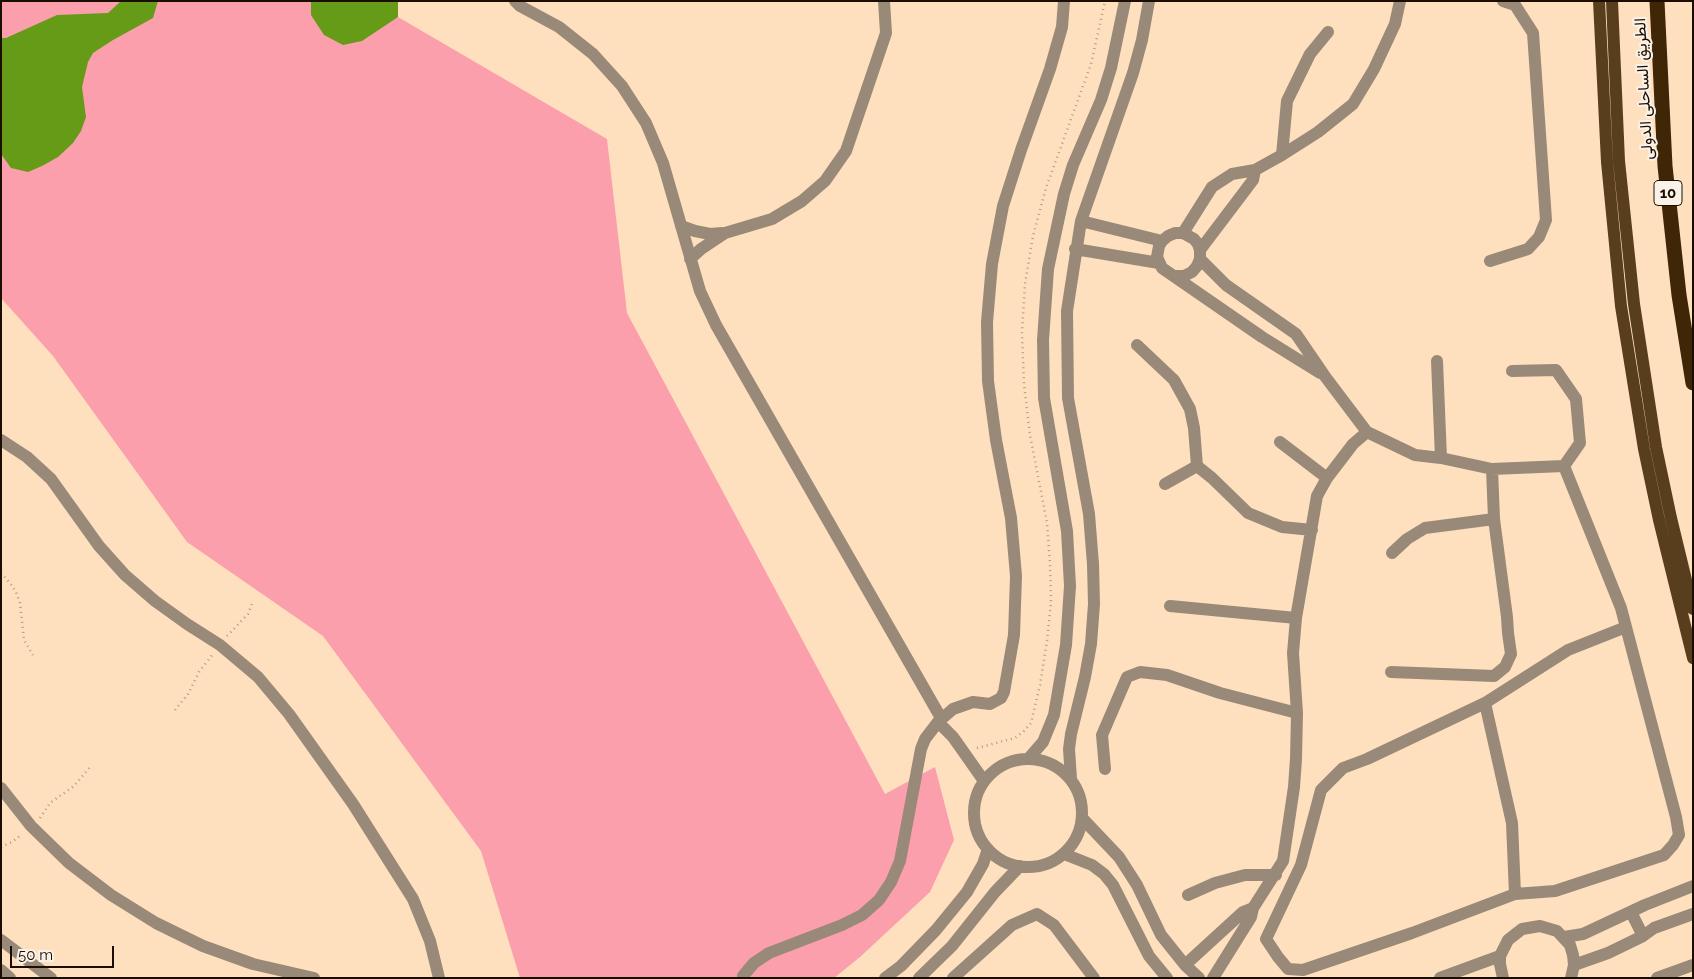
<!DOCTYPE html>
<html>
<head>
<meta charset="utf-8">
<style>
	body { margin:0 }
	#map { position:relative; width:1694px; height:979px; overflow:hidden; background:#ffe0be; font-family:Raleway,sans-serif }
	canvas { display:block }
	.frame { position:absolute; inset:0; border:2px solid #1b0e01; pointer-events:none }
	.scale { position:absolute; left:10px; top:946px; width:104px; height:22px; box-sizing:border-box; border:2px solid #1b0e01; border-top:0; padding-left:6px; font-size:15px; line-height:18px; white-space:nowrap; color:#1b0e01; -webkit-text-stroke:4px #faf2e9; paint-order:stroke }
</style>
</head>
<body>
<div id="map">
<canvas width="1694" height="979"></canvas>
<div class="frame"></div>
<div class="scale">50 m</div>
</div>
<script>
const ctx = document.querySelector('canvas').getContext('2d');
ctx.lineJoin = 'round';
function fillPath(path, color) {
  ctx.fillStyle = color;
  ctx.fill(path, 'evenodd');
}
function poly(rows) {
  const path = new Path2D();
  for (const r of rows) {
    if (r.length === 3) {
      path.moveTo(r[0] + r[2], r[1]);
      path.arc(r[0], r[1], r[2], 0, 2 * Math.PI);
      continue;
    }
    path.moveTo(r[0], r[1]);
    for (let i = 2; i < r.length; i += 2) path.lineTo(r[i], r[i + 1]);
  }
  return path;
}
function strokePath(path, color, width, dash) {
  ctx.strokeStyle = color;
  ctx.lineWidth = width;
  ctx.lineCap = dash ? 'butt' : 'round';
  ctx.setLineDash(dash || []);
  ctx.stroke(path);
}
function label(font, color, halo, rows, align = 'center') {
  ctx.font = font + ' Raleway,Vazirmatn,sans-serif';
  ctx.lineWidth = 4;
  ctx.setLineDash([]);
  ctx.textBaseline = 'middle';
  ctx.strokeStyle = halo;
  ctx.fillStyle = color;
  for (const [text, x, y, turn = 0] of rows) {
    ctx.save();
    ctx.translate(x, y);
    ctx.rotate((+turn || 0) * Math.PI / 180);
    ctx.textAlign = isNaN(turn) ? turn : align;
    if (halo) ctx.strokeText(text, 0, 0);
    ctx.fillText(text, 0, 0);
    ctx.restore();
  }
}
fillPath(poly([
	[1,1,398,1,398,17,607,139,627,313,885,794,935,767,954,840,930,892,860,957,834,978,520,978,481,851,323,636,187,542,53,356,1,298]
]), '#fb9fac');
fillPath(poly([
	[121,1,158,1,153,18,113,40,93,53,88,62,82,87,86,117,81,131,73,143,58,157,42,166,28,172,11,168,1,154,1,38,6,38,57,15,108,13],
	[398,1,398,17,362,41,343,45,324,35,311,15,311,1]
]), '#669b17');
strokePath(poly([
	[1,573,10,583,16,592,20,603,24,640,33,655],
	[227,636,248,614,253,601],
	[175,710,188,694,199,672,213,654],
	[977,748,1015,738,1024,731,1031,723,1040,685,1047,641,1051,602,1050,563,1047,523,1030,435,1024,384,1022,333,1025,284,1033,236,1046,188,1091,64,1105,1],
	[40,818,50,803,74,786,91,766],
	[1,847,12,842,21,835]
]), '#b39a7f', 2.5, [1, 4]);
strokePath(poly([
	[515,1,520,6,559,27,593,54,622,86,646,123,663,163,700,291,716,325,941,718],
	[1282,155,1287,101,1310,54,1328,32],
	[1081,221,1162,241],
	[681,226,695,231,710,234,722,233],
	[1183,233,1212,187,1232,174,1255,170,1282,155,1318,132,1353,104,1374,69,1395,24,1400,1],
	[1075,249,1159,263],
	[1200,250,1253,180,1255,170],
	[690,259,701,249,725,233,772,219,802,201,825,181,846,151,886,33,884,1],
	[1200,259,1226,285,1296,334,1324,375,1367,432,1415,455,1441,458,1492,469,1564,466,1580,443,1576,399,1556,370,1512,371],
	[1490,261,1528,249,1539,237,1546,220,1533,33,1515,5,1503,1],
	[1176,276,1184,276,1192,272,1197,266,1200,259,1200,250,1198,244,1194,239,1183,233,1175,233,1168,236,1162,241,1159,246,1157,257,1162,268,1262,337,1320,373],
	[1137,345,1174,380,1190,409,1194,428,1197,466],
	[1437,361,1441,458],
	[1,440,27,457,51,479,99,546,125,575,155,601,187,624,220,645,258,677,289,714,353,804,413,899,430,941,439,978],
	[1280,442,1327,478],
	[1564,466,1621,608,1676,817,1679,835,1673,845,1664,855,1555,891,1515,894,1412,933,1303,970,1288,969,1278,957,1266,939,1301,865,1321,790,1343,768,1367,759,1485,703,1568,650,1626,627],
	[1165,484,1197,466,1212,478,1248,513,1282,527,1312,530],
	[1392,553,1407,539,1425,528,1494,519],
	[1170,606,1296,618],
	[1391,672,1494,676,1505,667,1511,654,1508,633,1507,617,1494,519,1492,469],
	[1485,703,1512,823,1515,894],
	[938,722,953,737,984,781],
	[1029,758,1043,742,1054,715,1066,645,1070,586,1067,531,1044,398,1043,340,1048,269,1064,194,1073,165,1101,100,1111,68,1125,1],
	[1028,813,54],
	[1105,769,1102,735,1127,677,1140,672,1167,675,1220,693,1297,713],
	[1071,779,1069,749,1071,734,1085,677,1091,644,1094,604,1093,564,1089,514,1068,398,1067,311,1081,221,1133,73,1142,40,1149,1],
	[1,788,31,826,69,863,111,895,156,923,203,946,253,964,314,978],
	[1082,818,1119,857,1137,885,1161,935,1185,965,1199,978],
	[1064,854,1092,865,1104,874,1113,885,1149,956,1167,978],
	[1188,895,1215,883,1245,875,1276,875],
	[1631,912,1643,936],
	[1564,937,1583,934,1645,905,1693,886],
	[1,940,51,978],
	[1185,965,1243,912,1253,908],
	[1574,965,1608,953,1643,936,1654,928,1693,914],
	[1,970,10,978],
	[743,976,754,963,769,953,842,925,862,915,879,900,891,882,900,861,921,749,925,739,938,722,953,709,973,702,990,704,1001,698,1004,692,1014,635,1016,576,1011,518,996,440,988,381,987,322,992,264,1003,206,1021,150,1050,69,1062,27,1064,1],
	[885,978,901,966,936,930,967,892,983,864,988,849],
	[919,978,952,946,995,892,1020,866],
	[953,978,1012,925,1037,914,1054,925,1094,978],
	[1213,978,1251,917,1253,908,1283,861,1294,787,1296,759,1297,713,1293,653,1296,618,1317,496,1327,478,1353,444,1367,432],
	[1440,978,1500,956],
	[1503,978,1500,964,1500,956,1508,940,1522,929,1540,926,1557,931,1570,945,1573,955,1574,965,1571,978],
	[1657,978,1693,965]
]), '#998978', 12);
strokePath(poly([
	[1599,1,1607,162,1621,306,1644,449,1659,520,1693,658],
	[1612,1,1619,161,1634,304,1656,447,1671,518,1693,609]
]), '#593e1e', 12);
strokePath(poly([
	[1657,1,1665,166,1679,295,1693,383]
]), '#3e2607', 15);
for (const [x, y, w] of [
	[1668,193,28]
]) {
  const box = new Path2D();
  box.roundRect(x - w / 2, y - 12.5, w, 25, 4);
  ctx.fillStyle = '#faf2e9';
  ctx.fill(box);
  strokePath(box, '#1b0e01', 1);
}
label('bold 15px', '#1b0e01', null, [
	["10",1668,193]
]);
label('16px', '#1b0e01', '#faf2e9', [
	["الطريق الساحلى الدولى",1644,89,-93]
]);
</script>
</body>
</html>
